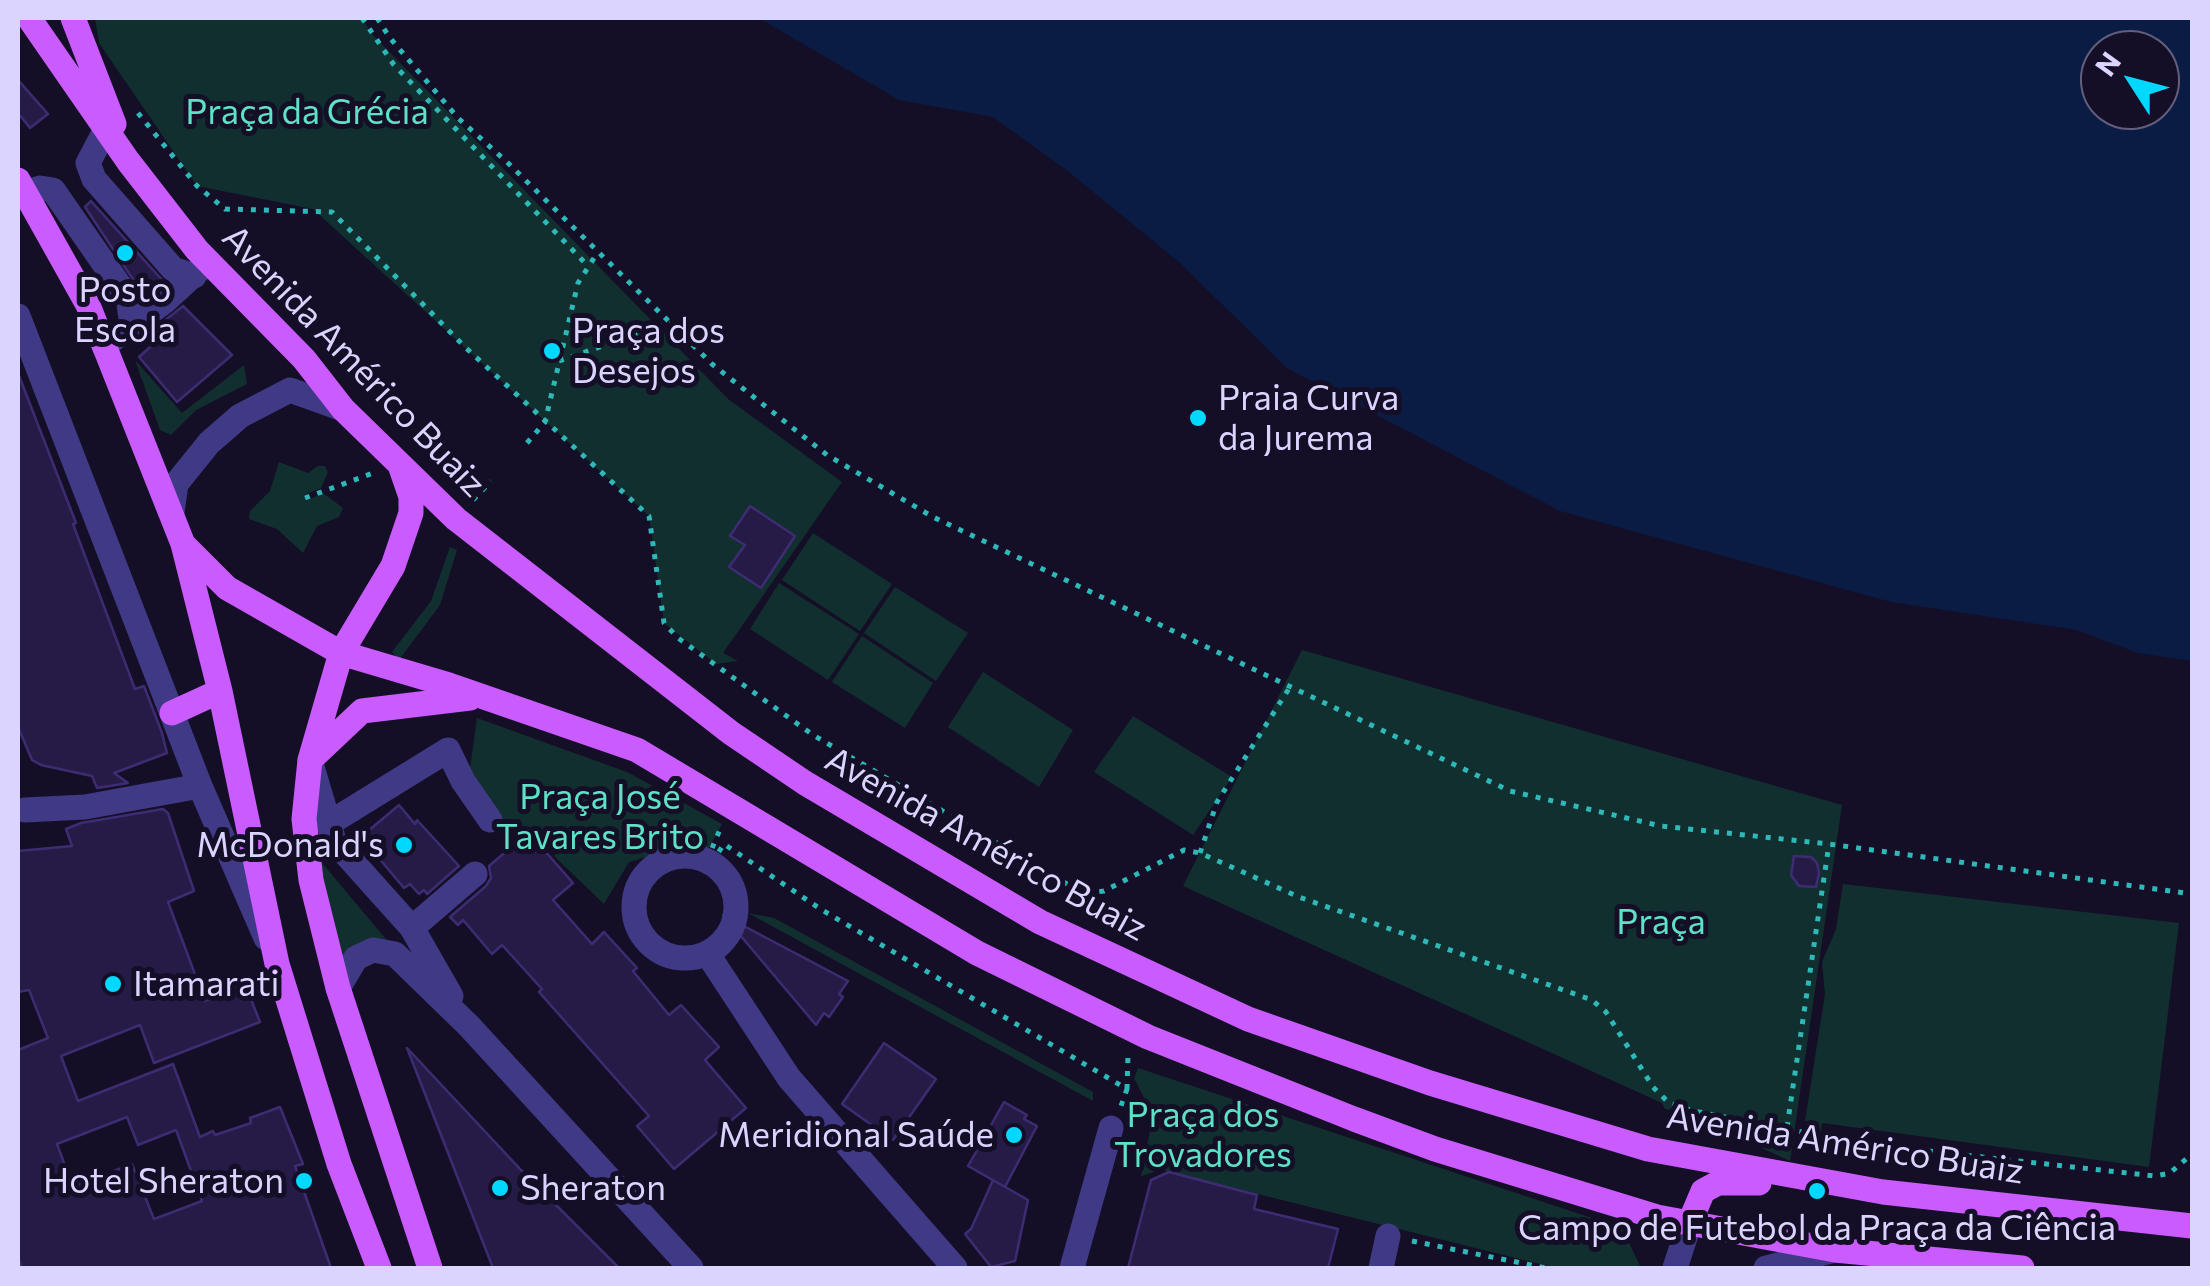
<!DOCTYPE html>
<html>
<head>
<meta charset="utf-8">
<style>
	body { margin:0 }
	#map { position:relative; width:2210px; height:1286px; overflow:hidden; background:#140f26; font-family:Commissioner,sans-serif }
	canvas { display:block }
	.frame { position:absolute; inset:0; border:20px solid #dbd4ff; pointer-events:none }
	.north { position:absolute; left:2080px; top:30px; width:100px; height:100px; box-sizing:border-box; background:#140f26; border:2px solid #645e7d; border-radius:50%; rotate:306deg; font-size:28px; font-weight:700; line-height:40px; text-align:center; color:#dbd4ff }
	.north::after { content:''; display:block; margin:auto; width:35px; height:45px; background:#00d8ff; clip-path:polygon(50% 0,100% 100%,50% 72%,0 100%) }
</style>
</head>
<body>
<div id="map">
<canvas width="2210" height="1286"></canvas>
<div class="frame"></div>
<div class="north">N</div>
</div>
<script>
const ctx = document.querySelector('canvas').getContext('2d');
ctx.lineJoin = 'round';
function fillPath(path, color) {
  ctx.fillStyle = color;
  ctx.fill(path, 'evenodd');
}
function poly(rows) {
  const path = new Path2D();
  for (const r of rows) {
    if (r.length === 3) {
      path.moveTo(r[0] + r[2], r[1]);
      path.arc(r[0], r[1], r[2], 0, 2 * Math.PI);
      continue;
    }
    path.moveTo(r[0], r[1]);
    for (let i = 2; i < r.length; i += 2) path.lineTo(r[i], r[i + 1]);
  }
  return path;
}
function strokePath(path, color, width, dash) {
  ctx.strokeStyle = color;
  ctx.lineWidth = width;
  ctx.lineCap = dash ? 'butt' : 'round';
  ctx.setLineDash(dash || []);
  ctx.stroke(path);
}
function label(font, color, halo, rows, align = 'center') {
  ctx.font = font + ' Commissioner,sans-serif';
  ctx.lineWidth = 10;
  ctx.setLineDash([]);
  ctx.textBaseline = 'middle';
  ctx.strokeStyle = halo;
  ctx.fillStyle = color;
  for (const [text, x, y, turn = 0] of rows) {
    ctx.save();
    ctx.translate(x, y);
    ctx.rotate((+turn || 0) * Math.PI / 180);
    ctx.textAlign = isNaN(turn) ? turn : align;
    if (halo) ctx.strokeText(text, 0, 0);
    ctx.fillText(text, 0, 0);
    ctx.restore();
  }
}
fillPath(poly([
	[95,18,362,18,371,33,728,399,842,482,723,653,738,661,716,664,664,623,649,516,313,209,197,186,99,43],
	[135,360,182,413,244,365,247,384,196,410,171,435,160,430],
	[279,462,308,473,318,466,325,466,328,472,321,488,304,495,306,501,323,493,343,508,339,517,317,526,303,553,277,529,249,519,250,511,270,491],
	[813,533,892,584,860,631,782,580],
	[450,547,457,550,440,605,399,660,392,652,431,601],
	[779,583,859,634,828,680,750,629],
	[895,587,968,633,936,681,864,633],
	[862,636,933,683,905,728,832,682],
	[1302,650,1842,805,1790,1161,1681,1111,1665,1109,1662,1103,1183,886],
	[983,672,1073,730,1039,787,948,727],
	[1133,716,1232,777,1193,835,1094,772],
	[477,718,627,772,722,824,706,853,681,847,629,862,604,904,554,856,558,850,543,834,525,848,512,838,468,783],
	[312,851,395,950,335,979],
	[1843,884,2179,923,2149,1167,1822,1123,1821,1132,1810,1122,1805,1121,1825,994,1822,962,1836,929],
	[748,913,774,918,1093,1092,1093,1101],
	[1138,1068,1622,1228,1641,1268,1556,1268,1161,1170,1141,1176,1153,1116,1134,1078]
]), '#122f30');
fillPath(poly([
	[759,18,2192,18,2192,661,2138,653,2077,630,1891,602,1560,511,1287,368,1179,262,1069,172,993,117,899,100],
	[2100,50,2160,50,2160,110,2100,110]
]), '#0a1c44');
const building = poly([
	[18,80,48,114,30,128,18,113,18,80],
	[91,201,163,281,144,296,85,207,91,201],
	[183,306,232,355,177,402,139,357,159,339,158,326,183,306],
	[18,373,76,523,73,524,135,689,144,686,162,733,167,753,114,773,128,783,97,788,92,776,41,765,32,760,18,727,18,373],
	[750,506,795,536,761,588,729,567,745,545,730,536,750,506],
	[399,805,415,824,417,820,459,866,427,894,424,890,419,894,410,884,404,888,361,837,399,805],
	[163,809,168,813,194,891,168,902,205,1001,245,984,260,1022,154,1063,140,1025,61,1056,78,1101,173,1064,200,1137,213,1131,215,1135,251,1123,250,1118,280,1107,303,1164,295,1166,331,1268,22,1268,18,1257,18,1050,48,1038,29,990,18,992,18,851,72,846,66,829,81,823,163,809],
	[127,1117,138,1145,176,1130,202,1201,154,1219,132,1164,73,1187,57,1144,127,1117],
	[537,842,573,883,553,900,592,944,604,932,637,968,633,971,669,1015,681,1005,719,1047,705,1060,746,1108,674,1169,637,1126,649,1116,539,992,542,989,502,945,492,954,463,920,458,925,450,917,486,886,491,878,489,866,516,843,525,852,537,842],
	[1794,856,1811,857,1817,863,1819,873,1816,887,1799,886,1791,875,1794,856],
	[723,915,848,981,839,994,843,997,829,1017,824,1013,816,1025,723,915],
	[884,1043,936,1079,893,1140,842,1104,884,1043],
	[407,1048,521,1170,619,1268,493,1268,407,1048],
	[1004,1102,1027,1115,1024,1119,1037,1126,1005,1187,968,1166,1004,1102],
	[1169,1172,1257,1195,1254,1209,1338,1229,1328,1268,1128,1268,1151,1180,1169,1172],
	[993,1180,1028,1200,1015,1261,991,1267,965,1234,971,1229,993,1180]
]);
fillPath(building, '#261b47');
strokePath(building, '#3e2c73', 2.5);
strokePath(poly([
	[362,18,394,65,587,265],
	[377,18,390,38,458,118,507,162,712,364,827,455,933,517,1510,791,1661,826,1829,844,2192,894],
	[138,113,197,186,225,209,332,212,466,348,649,516,664,623,678,638,813,735,1072,887,1089,893,1104,891,1184,850,1200,853,1299,897,1592,1000,1606,1012,1653,1087,1669,1103,1694,1111,1864,1144,2155,1176,2170,1173,2192,1154],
	[559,361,670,323],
	[527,443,545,422,578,283,598,252],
	[305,498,373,473],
	[473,500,491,481],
	[1200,853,1217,802,1290,687],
	[707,860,721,827],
	[732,944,739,927,742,893,731,868,716,856,724,844,822,910,1127,1089,1121,1106],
	[1127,1089,1128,1055],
	[1787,1127,1829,844],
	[1412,1241,1546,1268]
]), '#2eb9b8', 5, [5, 8]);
strokePath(poly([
	[106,129,88,163,94,179,173,269,194,276],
	[26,193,40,188,53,190,128,298,132,324],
	[18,316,200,786,266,938],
	[104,346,164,302,201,268],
	[172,512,176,484,209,443,240,416,290,390,343,409],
	[310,760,334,841,412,928,451,996],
	[25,810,85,807,200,786],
	[328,824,448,750,463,781,490,820],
	[685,907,51],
	[412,928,475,874],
	[707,953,789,1078,955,1268],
	[338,988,356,958,373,950,395,954,469,1026,691,1268],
	[1072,1268,1111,1128],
	[1381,1268,1388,1236],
	[1675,1268,1690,1222],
	[1766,1268,1835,1250]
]), '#403985', 25);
strokePath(poly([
	[29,18,128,161,197,250,304,359,343,409,456,519,731,733,805,783,1040,922,1248,1019,1430,1083,1648,1149,1883,1192,2192,1226],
	[73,18,114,124],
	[18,180,88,305,183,544,220,691,277,964,339,1164,379,1268],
	[401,468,411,497,411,513,393,566,341,653,310,760,304,819,311,880,338,988,430,1268],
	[183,544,227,588,341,653,449,685,637,750,977,953,1148,1037,1354,1119,1435,1149,1657,1217,1835,1250,2022,1268],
	[172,713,220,691],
	[310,760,362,711,470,698],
	[1690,1222,1703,1191,1718,1183,1759,1183]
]), '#ca5bff', 25);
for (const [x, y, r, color] of [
	[125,253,10,"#00d8ff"],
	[552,351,10,"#00d8ff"],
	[1198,418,10,"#00d8ff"],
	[404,845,10,"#00d8ff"],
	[113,984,10,"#00d8ff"],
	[1014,1135,10,"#00d8ff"],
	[304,1181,10,"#00d8ff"],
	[500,1188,10,"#00d8ff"],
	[1817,1191,10,"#00d8ff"]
]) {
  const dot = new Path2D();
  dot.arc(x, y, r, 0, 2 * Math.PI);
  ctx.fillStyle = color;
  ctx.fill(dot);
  strokePath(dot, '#140f26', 4);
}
label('35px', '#5ee1c7', '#140f26', [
	["Praça da Grécia",307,112],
	["Praça José",600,797],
	["Tavares Brito",600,837],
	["Praça",1661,922],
	["Praça dos",1203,1115],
	["Trovadores",1203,1155]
]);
label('35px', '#dbd4ff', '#140f26', [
	["Posto",125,290,"center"],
	["Escola",125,330,"center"],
	["Praça dos",572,331],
	["Desejos",572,371],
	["Praia Curva",1218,398],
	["da Jurema",1218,438],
	["McDonald's",384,845,"right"],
	["Itamarati",133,984],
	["Meridional Saúde",994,1135,"right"],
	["Hotel Sheraton",284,1181,"right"],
	["Sheraton",520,1188],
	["Campo de Futebol da Praça da Ciência",1817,1228,"center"]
], 'left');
label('35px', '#dbd4ff', '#140f26', [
	["Avenida Américo Buaiz",354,361,46],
	["Avenida Américo Buaiz",986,844,29],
	["Avenida Américo Buaiz",1845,1144,9]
]);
</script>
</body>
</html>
